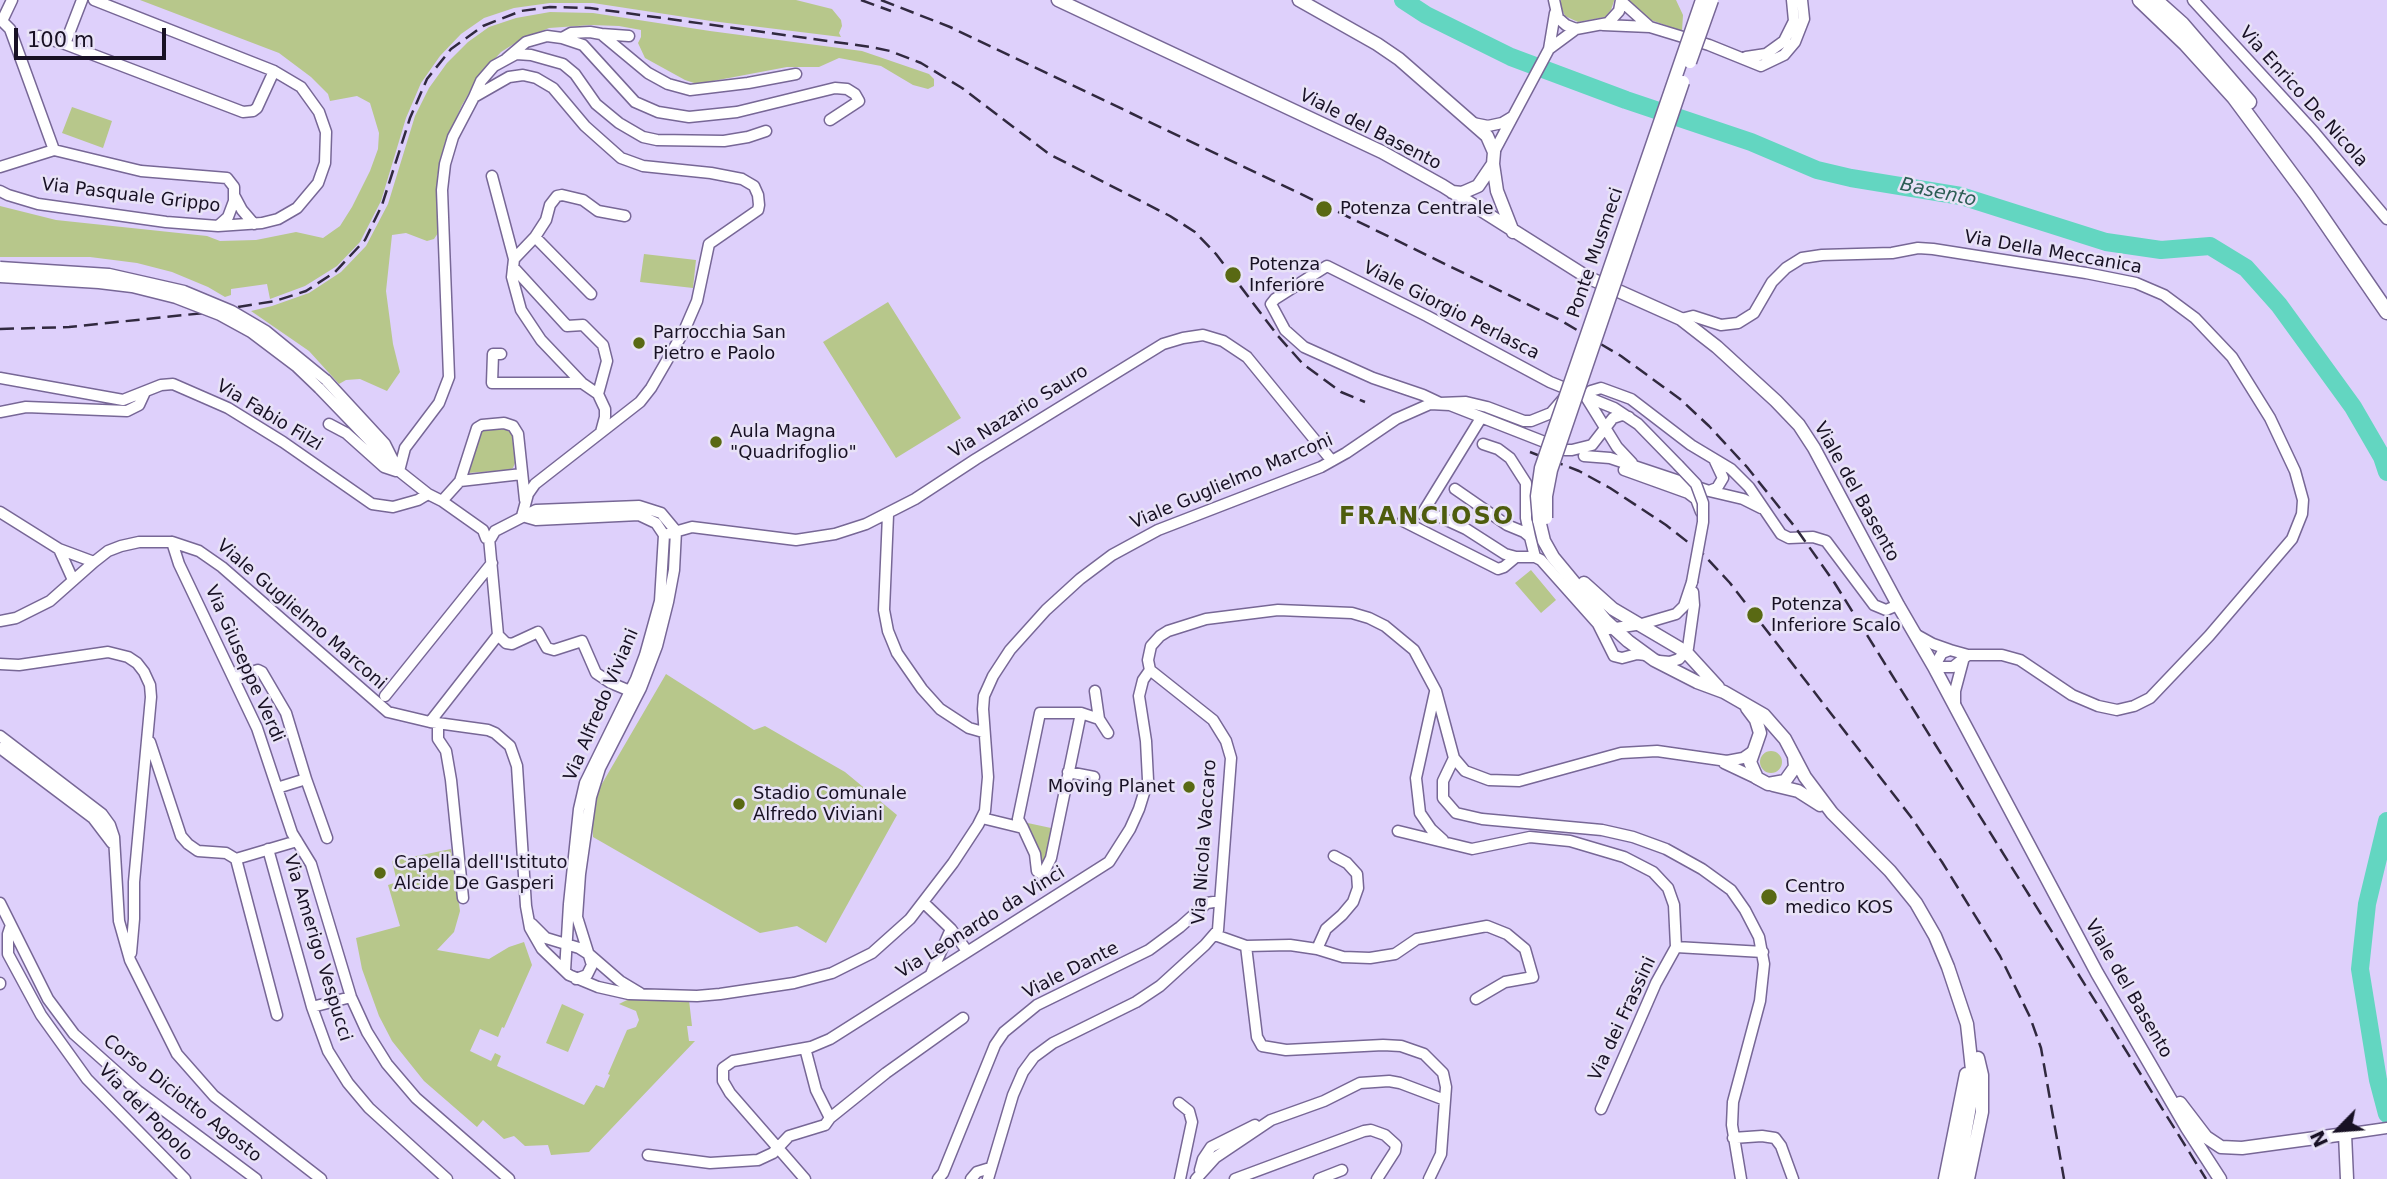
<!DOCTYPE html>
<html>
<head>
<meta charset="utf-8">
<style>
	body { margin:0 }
	#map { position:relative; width:2387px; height:1179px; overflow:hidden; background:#ded0fb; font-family:"DejaVu Sans",sans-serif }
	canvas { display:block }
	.north { position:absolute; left:2303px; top:1095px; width:70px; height:70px; -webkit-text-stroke:5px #e8e2f7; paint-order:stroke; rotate:245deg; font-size:19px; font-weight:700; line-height:28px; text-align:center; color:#181124 }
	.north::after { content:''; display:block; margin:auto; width:24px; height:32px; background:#181124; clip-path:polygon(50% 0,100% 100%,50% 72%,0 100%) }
	.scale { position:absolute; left:14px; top:28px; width:152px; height:32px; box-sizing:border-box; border:4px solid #181124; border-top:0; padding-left:9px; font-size:21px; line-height:24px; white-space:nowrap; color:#181124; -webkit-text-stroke:5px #e8e2f7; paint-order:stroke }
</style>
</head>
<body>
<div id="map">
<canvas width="2387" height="1179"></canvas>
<div class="north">N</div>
<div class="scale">100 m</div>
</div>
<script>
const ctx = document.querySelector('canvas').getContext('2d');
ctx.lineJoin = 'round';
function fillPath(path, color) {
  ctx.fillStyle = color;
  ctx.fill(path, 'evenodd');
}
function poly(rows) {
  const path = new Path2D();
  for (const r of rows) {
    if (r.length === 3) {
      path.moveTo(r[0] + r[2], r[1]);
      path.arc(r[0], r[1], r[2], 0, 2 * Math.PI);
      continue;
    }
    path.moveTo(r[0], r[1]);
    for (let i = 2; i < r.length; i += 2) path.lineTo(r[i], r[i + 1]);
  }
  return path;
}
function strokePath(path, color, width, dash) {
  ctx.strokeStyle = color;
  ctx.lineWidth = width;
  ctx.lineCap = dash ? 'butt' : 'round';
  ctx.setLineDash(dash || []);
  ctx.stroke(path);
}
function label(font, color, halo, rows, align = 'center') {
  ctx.font = font + ' "DejaVu Sans",sans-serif';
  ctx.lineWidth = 5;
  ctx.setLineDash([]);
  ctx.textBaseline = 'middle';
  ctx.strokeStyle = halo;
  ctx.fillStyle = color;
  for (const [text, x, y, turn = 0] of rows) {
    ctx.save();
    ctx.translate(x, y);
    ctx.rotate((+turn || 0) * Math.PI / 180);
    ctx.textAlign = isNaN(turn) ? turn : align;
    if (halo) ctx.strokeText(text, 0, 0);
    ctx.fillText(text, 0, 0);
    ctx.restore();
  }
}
fillPath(poly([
	[140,0,796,0,832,9,841,20,842,26,839,33,841,37,711,21,593,3,550,3,514,8,484,18,461,34,440,56,421,83,406,118,381,201,360,242,337,266,305,286,270,299,267,284,231,289,231,295,225,297,208,287,172,272,137,263,90,257,0,257,0,206,56,220,207,236,220,241,256,240,296,232,323,238,340,226,352,207,370,171,378,149,379,133,370,103,357,96,330,101,328,94,311,77,279,53],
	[1561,0,1614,0,1614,1,1611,10,1605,17,1578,22,1565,16,1561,7],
	[1628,0,1676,0,1683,15,1682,31,1648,19,1634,8],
	[550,12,593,13,710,31,862,51,929,74,934,79,934,86,928,89,913,85,881,66,839,58,819,67,787,67,697,84,685,80,645,58,638,43,641,37,641,30,619,26,591,25,549,28,520,40,501,52,479,76,462,105,445,143,437,177,438,233,434,239,427,241,406,233,392,235,386,291,393,344,400,372,387,391,360,379,346,380,339,384,309,351,251,311,272,306,309,293,341,272,366,246,388,204,415,116,429,88,447,63,468,42,489,27,516,18],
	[72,107,112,121,103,148,62,133],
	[644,254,696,260,693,288,640,282],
	[888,302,961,418,896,458,823,342],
	[506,429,512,434,515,463,513,468,509,470,468,473,478,434,485,430],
	[1531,570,1556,600,1541,613,1515,583],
	[666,674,754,730,765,726,845,772,897,815,826,943,797,926,760,933,593,837,592,814,596,794],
	[1771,762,11],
	[1023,822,1051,828,1047,854,1041,867],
	[451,849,460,911,454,932,437,950,489,959,509,947,524,942,532,965,504,1028,502,1027,498,1037,480,1029,470,1051,491,1061,495,1053,501,1056,497,1066,584,1105,596,1085,604,1088,610,1075,608,1074,627,1030,636,1027,639,1020,636,1011,619,1004,635,996,689,1000,692,1026,687,1026,689,1041,695,1041,589,1152,551,1155,548,1145,525,1146,514,1136,504,1139,483,1120,477,1127,424,1081,392,1041,379,1016,362,969,356,938,400,926,388,885,397,882,392,861],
	[562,1004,584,1014,568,1052,546,1043]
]), '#b7c78b');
strokePath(poly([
	[1403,0,1426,15,1511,57,1626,100,1751,142,1817,170,1851,178,1961,196,2106,242,2161,250,2210,246,2246,268,2279,305,2353,407,2382,457,2387,472],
	[2387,821,2367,904,2360,969,2378,1080,2387,1114]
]), '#63d6c1', 18);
const minor = poly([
	[12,0,2,21,10,29,54,150],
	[82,0,65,44,243,112,253,111,257,108,274,71],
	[1554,0,1558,18,1566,25,1576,29,1608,23,1619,11,1621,0],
	[2193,0,2314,132,2387,219],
	[1621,1,1650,27],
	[1603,25,1650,27,1709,45,1761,66,1784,55,1795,42,1804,19,1802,0],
	[601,34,629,36],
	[39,36,65,44],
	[562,38,571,33,590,32,601,34,648,73,668,84,690,90,748,83,796,74],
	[1549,49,1576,29],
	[1746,57,1766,54,1784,41,1794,21,1792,0],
	[506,59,526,42,547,36,562,38,583,45,635,102,658,112,689,117,737,112,835,88,847,89,855,94,859,101,830,120],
	[474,97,481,81,494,66,516,54,531,55,563,64,575,74,596,104,619,123,643,137,657,140,724,141,748,137,766,131],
	[1473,123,1488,126,1502,123,1512,117],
	[1494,152,1549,49,1555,13],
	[0,167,54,150,141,171,227,178,234,187,234,201,228,217,218,226],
	[492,176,514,259,512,277,521,310,541,340,582,383,598,394,605,409,605,417,601,432],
	[0,191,8,195,38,204,166,222,218,226,262,223,278,219,297,208,318,183,325,163,326,132,319,112,301,87,274,71,94,0],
	[234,195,242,210,254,224],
	[535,237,591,294],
	[514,259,535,237,546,220,550,205,557,196,562,195,583,200,598,211,625,216],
	[513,267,567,326,583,325,603,345,607,361,598,394],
	[1681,319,1693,316,1721,325,1738,323,1754,313,1772,282,1786,268,1802,258,1822,255,1892,253,1918,248,1933,249,2086,273,2136,283,2164,295,2195,318,2232,357,2270,418,2295,471,2303,500,2302,514,2292,539,2209,636,2150,698,2134,706,2117,710,2098,706,2072,695,2020,660,2002,655,1968,655,1950,650,1942,653,1934,667,1953,667,1968,655],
	[501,354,493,354,492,383,582,383],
	[0,378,123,400,161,385,173,384,228,408,283,442,372,504,393,507,418,500,428,494],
	[326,380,385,444,393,460],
	[319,388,399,471,428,494,442,501,483,530,486,538,491,538,495,531,536,510,639,506,661,513,676,531],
	[1586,397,1591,391,1601,388,1631,399,1691,445,1731,469,1749,487,1781,534,1789,538,1813,537,1826,541,1874,605,1886,610,1898,605],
	[1586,397,1617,447,1632,463],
	[1564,398,1551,413,1531,421,1524,421,1487,407,1466,402,1440,403,1423,395,1373,378,1304,347,1285,330,1271,304,1275,299,1327,266,1427,316,1550,382,1614,408,1638,424,1678,465],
	[0,412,26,407,127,411,139,405,145,392],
	[1481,418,1422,514,1440,517,1466,529,1505,554,1516,557,1535,557,1541,560,1598,624,1614,656,1622,658,1637,654,1646,655],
	[329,424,346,433,384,467,396,471],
	[1483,444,1498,449,1510,458,1526,483,1526,518,1530,537],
	[1584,456,1610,458,1709,491,1743,499,1761,508],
	[1624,470,1688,493,1696,499,1701,512],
	[399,471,405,448,439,403,449,377,442,190,445,164,453,137,474,97,509,77,523,75,536,78,553,88,585,126,621,158,643,166,711,173,742,179,754,186,758,195,759,205,758,210,709,244,697,301,684,331,651,388,640,402,535,484,528,494,522,516],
	[460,481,522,474],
	[1455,489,1507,525,1524,532,1530,537,1535,557],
	[1709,491,1717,488,1723,478,1715,461],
	[442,501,460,481,477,428,482,425,504,423,513,426,518,434,525,500],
	[0,512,59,549,94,562],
	[888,515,884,610,888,631,897,653,922,689,940,709,969,728,983,732],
	[522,516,536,520,639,515,656,523,664,535,660,601,645,655,636,679,585,783,579,809,569,904,565,971],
	[1403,521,1498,569,1504,567,1516,557],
	[664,535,692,527,796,540,835,534,866,524,915,499,976,459,1163,344,1183,338,1203,335,1223,341,1247,357,1332,461],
	[172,542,179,564,257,728,292,833,311,864,351,997,367,1032,387,1064,416,1098,509,1179],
	[59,549,73,580],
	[0,621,16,618,50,601,94,562,108,551,121,546,139,542,172,542,199,551,222,567,388,712,430,722,488,730,495,733,510,746,517,766,526,906,530,928,542,949,569,975,598,987,629,994,697,996,720,994,794,983,832,973,872,953,910,919,953,863,978,825,985,811,988,777,983,709,984,696,993,676,1010,650,1046,610,1080,579,1112,555,1158,530,1321,467,1346,453,1396,419,1430,404,1450,405,1565,450,1572,450,1592,445,1613,418,1622,415,1629,417],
	[1609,629,1642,624,1676,614,1684,606,1692,582],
	[1915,634,1933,644,1950,650],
	[498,635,506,643,512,644,538,632,547,648,554,650,582,641,596,673,611,683,630,691],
	[1659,661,1670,662,1679,659,1688,648,1694,605,1693,592],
	[0,664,19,665,108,652,128,657,137,663,144,672,150,685,151,697,134,882,134,919,131,953],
	[234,678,258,670,262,672,286,713,306,779],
	[1435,692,1416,778,1420,813,1431,829,1443,840],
	[385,696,492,563],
	[1955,705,1955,691,1963,661],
	[1099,719,1108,733],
	[430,722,498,635,489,538],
	[438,723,438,739,446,751,451,780,463,898],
	[0,736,102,814,110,825,114,837,119,921,130,960,177,1054,214,1096,321,1179],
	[150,742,181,836,188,844,198,851,226,853,236,859],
	[0,748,93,818,112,843],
	[1454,758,1443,781,1443,798,1456,813,1482,819,1602,830,1633,837,1666,849,1702,869,1731,890,1745,910,1759,937,1764,964,1760,1001,1733,1102,1732,1125,1741,1179],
	[1724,763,1760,780],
	[1068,772,1094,777],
	[277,788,306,779,327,838],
	[982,818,1023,828,1035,854,1037,871,1040,873,1044,872,1051,858,1081,713],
	[1023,828,1018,819,1040,713,1081,713,1099,719,1095,691],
	[1398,831,1472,849,1530,837,1570,841,1624,857,1653,872,1668,888,1674,905,1676,947,1656,983,1601,1109],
	[268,849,312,1007,328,1051,348,1083,369,1108,447,1179],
	[236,859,277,1015],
	[236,859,297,841],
	[0,903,48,999,74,1034,138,1091,256,1179],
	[924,903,951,929],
	[532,924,546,938,579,948,590,955,620,981,640,993],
	[11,925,8,934,8,954,41,1015,87,1079,185,1179],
	[1215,935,1246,946,1257,1037,1262,1046,1286,1050,1383,1045,1401,1046,1424,1054,1443,1073,1446,1087,1441,1154,1429,1179],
	[1246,946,1290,945,1317,949,1343,957,1370,958,1395,954,1417,939,1487,926,1507,934,1525,949,1533,977,1505,982,1476,999],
	[1676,947,1763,952],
	[1317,949,1326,929,1342,915,1353,902,1358,888,1357,874,1347,863,1334,856],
	[931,974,951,929,967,951],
	[576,979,587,975,592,965,577,917,580,874,591,797,600,768,641,688,657,646,668,602,674,570,676,531],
	[0,983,0,984],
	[312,1007,351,997],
	[1179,1103,1189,1111,1192,1122,1180,1179],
	[830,1118,886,1073,963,1018],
	[2345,1134,2387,1128],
	[1733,1138,1762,1136,1775,1138,1781,1146,1793,1179],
	[648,1155,710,1163,758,1160,773,1153,789,1136,825,1125,830,1118,816,1090,805,1048],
	[1200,1170,1203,1159,1211,1147,1255,1125],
	[805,1179,730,1093,723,1081,723,1068,733,1061,811,1047,830,1039,1109,862,1130,829,1139,809,1148,780,1146,741,1139,696,1143,680,1150,670],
	[938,1179,943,1173,995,1045,1004,1032,1037,1005,1149,950,1180,927,1207,903,1220,901],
	[971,1179,977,1172,990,1168],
	[988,1179,1013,1095,1023,1072,1034,1057,1053,1043,1136,1002,1160,986,1205,945,1218,930,1231,758,1226,741,1213,720,1150,670,1148,660,1151,646,1160,636,1168,631,1206,619,1278,610,1352,613,1369,618,1385,626,1414,650,1436,691,1454,758,1465,771,1489,780,1519,781,1621,753,1657,751,1727,761,1743,758,1753,751],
	[1196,1179,1216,1157,1271,1120,1324,1101,1360,1083,1389,1081,1400,1083,1445,1100],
	[1235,1179,1364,1131,1371,1130,1385,1135,1396,1145,1395,1151,1377,1179],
	[1319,1179,1342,1170]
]);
const major = poly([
	[1058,0,1382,152,1443,186,1587,277,1681,319,1717,347,1776,401,1799,425,1814,448,1898,605,1934,667,2097,973,2187,1128,2220,1179],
	[1299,0,1377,44,1399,59,1487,136,1494,152,1493,164,1497,191,1513,232],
	[1452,192,1462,193,1478,186,1493,164],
	[1539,520,1544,541,1553,557,1606,621,1628,641,1654,660,1697,682,1724,692,1764,715,1785,739,1805,777,1832,813,1890,871,1916,903,1935,936,1948,967,1967,1024,1969,1042,1973,1079,1972,1095,1957,1179],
	[1584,583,1613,609,1686,652,1718,687],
	[1747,708,1756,720,1760,733,1750,762,1757,778,1768,784,1785,781,1795,767,1794,756],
	[1773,785,1798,791,1820,805],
	[2180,1103,2206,1137,2221,1147,2242,1148,2345,1134,2347,1179],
	[1945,1179,1966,1074],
	[1968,1179,1982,1112,1982,1075,1978,1058]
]);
const highway = poly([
	[2140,0,2186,44,2234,97,2306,194,2387,312],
	[2155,0,2182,24,2249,102]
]);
strokePath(minor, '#776796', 13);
strokePath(major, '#776796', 15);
strokePath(highway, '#776796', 17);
strokePath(minor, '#fff', 10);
strokePath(major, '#fff', 12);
strokePath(highway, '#fff', 14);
strokePath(poly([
	[861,0,891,11],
	[881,0,950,27,1326,206,1560,320,1621,356,1680,399,1709,426,1747,467,1795,527,1834,582,2206,1179],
	[238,307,275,301,306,291,335,272,365,240,382,205,410,118,427,79,451,49,483,26,521,11,550,7,590,8,871,47,890,51,921,63,962,88,1049,154,1170,216,1195,232,1216,254,1278,336,1303,364,1341,392,1365,402],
	[0,329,69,327,204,313],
	[1530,452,1579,471,1610,488,1666,525,1703,554,1730,583,1911,817,1942,862,2000,956,2030,1017,2041,1048,2064,1179]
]), '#31293f', 2.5, [14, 7]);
const minorBridge = poly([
	[0,267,109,274,184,291,232,311,266,331,326,380],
	[0,277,99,283,132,287,176,298,220,315,251,332,296,366,319,388],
	[1678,465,1696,484,1703,503,1703,522,1692,582]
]);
const majorBridge = poly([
	[1690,62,1712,0],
	[1546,518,1546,496,1551,470,1683,82],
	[1539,520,1537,496,1541,468,1702,0]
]);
strokePath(minorBridge, '#776796', 13, []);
strokePath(majorBridge, '#776796', 15, []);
strokePath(minorBridge, '#fff', 10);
strokePath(majorBridge, '#fff', 12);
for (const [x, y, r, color] of [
	[1324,209,9,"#596913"],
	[1233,275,9,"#596913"],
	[639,343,7,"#596913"],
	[716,442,7,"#596913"],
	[1755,615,9,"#596913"],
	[1189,787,7,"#596913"],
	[739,804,7,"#596913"],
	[380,873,7,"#596913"],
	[1769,897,9,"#596913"]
]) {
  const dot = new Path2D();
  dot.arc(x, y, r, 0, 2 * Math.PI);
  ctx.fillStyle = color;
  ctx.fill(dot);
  strokePath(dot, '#e8e2f7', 2.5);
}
label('18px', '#181124', '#e8e2f7', [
	["Via Enrico De Nicola",2303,97,48],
	["Viale del Basento",1370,130,27],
	["Via Pasquale Grippo",131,196,7],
	["Ponte Musmeci",1596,253,-71],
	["Via Della Meccanica",2053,253,10],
	["Viale Giorgio Perlasca",1451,311,27],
	["Via Nazario Sauro",1019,412,-32],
	["Via Fabio Filzi",269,416,31],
	["Viale Guglielmo Marconi",1232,482,-23],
	["Viale del Basento",1856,492,61],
	["Viale Guglielmo Marconi",301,615,41],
	["Via Giuseppe Verdi",244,664,66],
	["Via Alfredo Viviani",602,705,-67],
	["Via Nicola Vaccaro",1205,842,-86],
	["Via Leonardo da Vinci",981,923,-32],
	["Via Amerigo Vespucci",317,948,73],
	["Viale Dante",1071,971,-27],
	["Viale del Basento",2128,989,60],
	["Via dei Frassini",1623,1019,-65],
	["Corso Diciotto Agosto",182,1099,38],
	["Via del Popolo",145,1113,46]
]);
label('18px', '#181124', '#e8e2f7', [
	["Potenza Centrale",1340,209],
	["Potenza",1249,265],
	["Inferiore",1249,286],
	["Parrocchia San",653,333],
	["Pietro e Paolo",653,354],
	["Aula Magna",730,432],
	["\"Quadrifoglio\"",730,453],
	["Potenza",1771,605],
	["Inferiore Scalo",1771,626],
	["Moving Planet",1175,787,"right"],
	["Stadio Comunale",753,794],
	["Alfredo Viviani",753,815],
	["Capella dell'Istituto",394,863],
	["Alcide De Gasperi",394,884],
	["Centro",1785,887],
	["medico KOS",1785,908]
], 'left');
label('italic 19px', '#2c5d54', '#e8e2f7', [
	["Basento",1938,193,12]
]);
ctx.letterSpacing = '2px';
label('bold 24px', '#4e5c0d', '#e8e2f7', [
	["FRANCIOSO",1427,518]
]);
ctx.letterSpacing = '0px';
</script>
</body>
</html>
